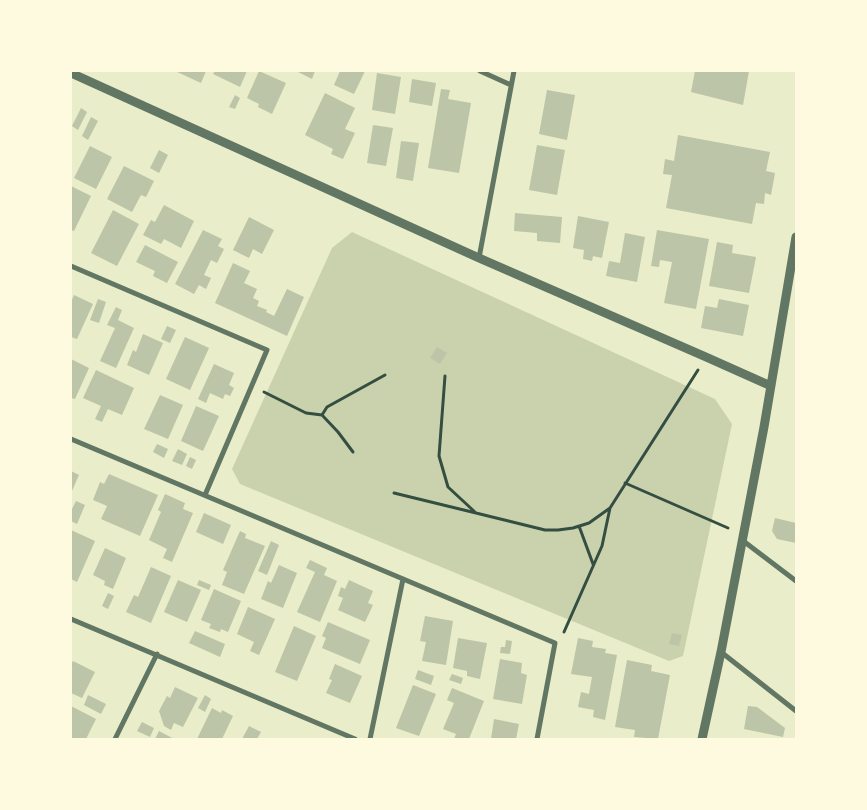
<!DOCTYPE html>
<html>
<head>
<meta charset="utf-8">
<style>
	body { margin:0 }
	#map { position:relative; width:867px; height:810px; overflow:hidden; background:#e9edc9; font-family:"Nunito Sans",sans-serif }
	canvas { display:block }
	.frame { position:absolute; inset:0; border:72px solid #fefae0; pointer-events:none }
</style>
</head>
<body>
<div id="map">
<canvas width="867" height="810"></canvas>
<div class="frame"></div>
</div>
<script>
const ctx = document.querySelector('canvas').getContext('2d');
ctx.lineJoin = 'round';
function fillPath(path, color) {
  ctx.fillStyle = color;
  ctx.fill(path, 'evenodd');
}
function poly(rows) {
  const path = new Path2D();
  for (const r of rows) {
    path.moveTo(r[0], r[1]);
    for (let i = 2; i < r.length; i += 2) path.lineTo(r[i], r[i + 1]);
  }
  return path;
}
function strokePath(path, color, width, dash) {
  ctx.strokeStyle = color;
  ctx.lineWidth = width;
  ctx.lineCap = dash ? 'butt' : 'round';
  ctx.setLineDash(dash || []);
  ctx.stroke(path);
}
fillPath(poly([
	[352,232,715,399,732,424,683,656,669,661,240,484,232,469,332,248]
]), '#cad2ad');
fillPath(poly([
	[175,71,206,71,201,83],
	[215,71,247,71,240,87,213,74],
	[259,71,286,83,272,114,258,107,259,104,247,98],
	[296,71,315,71,312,79],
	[340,71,365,71,354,94,334,85],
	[695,71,749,71,743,105,691,92],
	[377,73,401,77,395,114,372,110],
	[412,79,436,83,432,106,409,102],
	[441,89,450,90,448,99,471,103,459,173,428,168],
	[547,90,575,95,567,140,539,134],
	[325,93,355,108,345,129,355,133,343,159,331,154,333,149,305,135],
	[235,95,240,98,235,109,229,107],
	[81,108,87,112,78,130,72,126],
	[91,117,98,121,88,140,82,136],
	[373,125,393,128,386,166,367,163],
	[678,135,770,152,766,171,775,173,771,195,765,193,764,204,756,203,752,224,666,208,672,175,663,174,665,159,674,161],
	[401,141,419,143,413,181,396,178],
	[537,145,565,150,557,195,529,190],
	[90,146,112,157,96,189,74,178],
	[159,150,168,155,159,173,150,168],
	[124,166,154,181,146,197,141,195,132,212,107,199],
	[71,186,91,196,74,231,71,230],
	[164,205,194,221,181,248,164,239,161,244,143,235,151,220,155,222],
	[113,210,139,224,117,266,91,253],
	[515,213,562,217,560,243,537,241,537,233,514,231],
	[578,216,609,222,602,258,593,256,592,261,583,259,584,250,573,248],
	[249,217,274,230,262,254,253,249,249,258,233,250],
	[203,230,222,239,218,246,224,249,217,263,211,260,204,275,211,278,206,289,199,285,194,294,175,284],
	[657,230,709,239,696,309,664,303,672,262,660,260,659,267,651,266],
	[625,233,645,237,637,282,606,276,609,261,620,263],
	[717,242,733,245,732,253,756,257,749,293,709,286],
	[145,245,178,262,167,283,153,276,155,271,136,262],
	[233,263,250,271,244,283,257,289,253,298,259,301,257,306,267,310,266,312,274,316,287,289,304,297,287,336,215,303],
	[74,295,93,304,77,339,71,337,71,302],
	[98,299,106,302,99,323,90,320],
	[719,299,749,305,743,336,701,328,705,306,717,308],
	[116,307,122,310,118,320,134,328,116,368,100,361,115,328,107,325],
	[167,326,176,330,170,343,161,339],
	[143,334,163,343,149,375,127,365,133,350,136,352],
	[185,337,209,348,190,390,166,379],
	[437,347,447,353,440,364,430,358],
	[71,359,89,368,75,399,71,398],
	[214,364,234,373,229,385,234,388,230,396,225,394,223,399,210,393,206,403,198,399],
	[96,370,134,388,122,415,108,409,102,422,95,419,101,406,83,398],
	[160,395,183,405,168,439,144,429],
	[196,406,219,416,203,451,181,441],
	[157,444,168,449,164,458,153,452],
	[178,449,187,454,182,465,172,461],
	[190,457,196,460,192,469,186,466],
	[71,471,79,475,71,493],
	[109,474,158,495,140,536,101,519,107,506,93,500,100,482,104,484],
	[165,494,185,503,183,509,193,513,172,562,163,558,167,549,149,540,161,512,158,510],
	[76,501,85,505,77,524,71,521,71,511],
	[204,513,231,525,223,544,196,532],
	[775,518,796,523,796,543,777,539,772,531],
	[71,530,95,541,77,582,71,579],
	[240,531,246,534,245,538,265,546,244,594,222,585,227,572,223,570],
	[271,541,279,545,267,575,258,571],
	[105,548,126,558,113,589,104,585,105,581,93,575],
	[310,560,327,568,324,575,337,581,320,622,297,612,315,572,306,568],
	[279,565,297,573,283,608,261,599,268,581,271,583],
	[151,567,171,576,151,623,126,612,134,595,138,597],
	[178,580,201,590,187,622,164,612],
	[199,580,211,585,209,590,197,585],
	[349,580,373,591,368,603,373,605,365,622,338,610,343,598,338,596,341,587,345,589],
	[214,589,241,601,228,632,221,629,220,632,209,628,211,624,201,620],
	[108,593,114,596,108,609,102,606],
	[248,607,275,619,259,655,250,651,254,642,237,634],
	[425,616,453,621,446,665,422,661,426,642,420,641],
	[328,622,370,640,360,664,322,648,326,638,322,636],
	[294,626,316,636,297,681,275,672],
	[195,631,225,644,220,657,189,643],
	[672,633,682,635,679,646,669,644],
	[458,638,487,643,480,679,467,676,467,671,453,668],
	[578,638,593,641,592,647,606,649,605,653,617,655,605,720,593,717,594,710,578,707,581,692,589,694,592,677,571,674],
	[506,640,512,641,510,654,500,653,501,647,505,647],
	[500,659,522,663,521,673,527,675,522,704,493,699],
	[627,660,652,665,651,671,670,675,658,739,634,737,635,730,615,727],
	[73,661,95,672,82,698,71,693,71,664],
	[335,664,362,676,350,703,326,693,332,680,329,679],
	[418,670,434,676,431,685,415,679],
	[452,674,463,678,461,684,449,680],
	[413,685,436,694,419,736,396,728],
	[175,687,198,698,183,727,174,723,171,730,164,726,159,711,167,696,170,698],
	[452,688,484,701,469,739,454,739,456,734,443,729,454,703,447,700],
	[88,695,106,704,101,714,84,705],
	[205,695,211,699,205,712,198,708],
	[71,706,96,719,86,739,71,739],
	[748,706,757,707,785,728,783,737,744,729],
	[212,708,221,713,222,710,233,716,222,739,197,739],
	[494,719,519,724,516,739,491,739],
	[142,722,154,728,150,737,137,731],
	[249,726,261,732,257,739,242,739],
	[159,731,174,739,155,739]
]), '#bcc5a7');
strokePath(poly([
	[445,376,439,456,448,487,476,513,545,530,558,530,573,528,589,523,610,508],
	[264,392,306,413,322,415,338,432,353,452],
	[322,415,327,407,385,375],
	[625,483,728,528],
	[394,493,476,513],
	[579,526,593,564],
	[564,632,602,546,610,508,698,370]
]), '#344e41', 3);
strokePath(poly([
	[480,71,511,85],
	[479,258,514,71],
	[71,266,267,350,205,495],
	[71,439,555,643,537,739],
	[742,540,796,581],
	[71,619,355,739],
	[721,652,796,711],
	[115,739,157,654],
	[370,739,403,579]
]), '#617663', 5);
strokePath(poly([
	[71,73,479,258,706,357,771,386],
	[702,739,721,652,764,427,796,237]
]), '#617663', 9);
</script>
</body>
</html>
